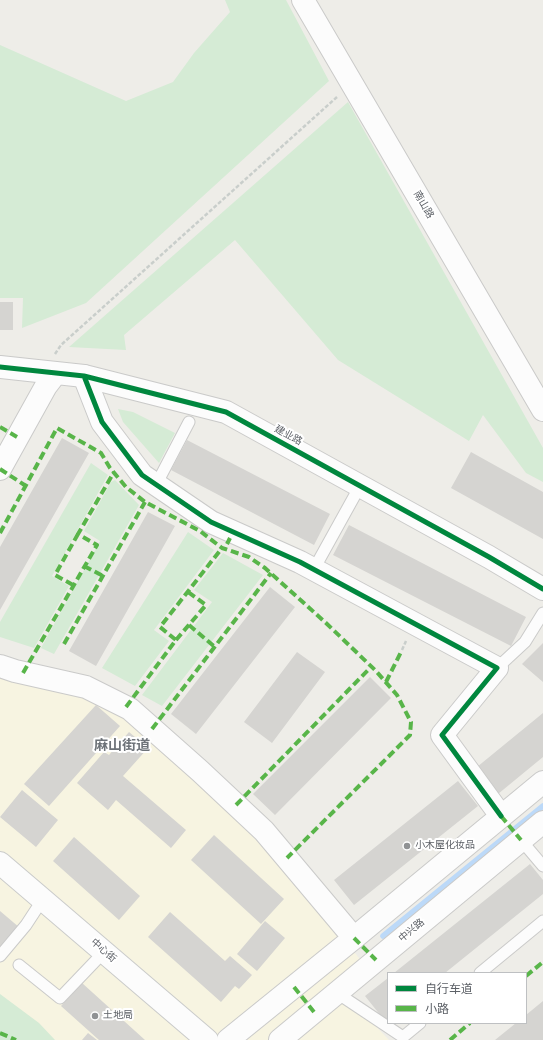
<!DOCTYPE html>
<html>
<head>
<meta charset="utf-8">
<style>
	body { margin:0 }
	#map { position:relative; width:543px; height:1040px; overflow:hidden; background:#eeede8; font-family:"Source Sans 3","Noto Sans SC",sans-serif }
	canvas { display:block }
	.legend { position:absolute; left:387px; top:972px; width:140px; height:52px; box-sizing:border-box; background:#fff; border:1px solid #bec0c2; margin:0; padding:5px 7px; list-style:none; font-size:12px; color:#5d6167 }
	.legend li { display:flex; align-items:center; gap:8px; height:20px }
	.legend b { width:20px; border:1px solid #bec0c2 }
</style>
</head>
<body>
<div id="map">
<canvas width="543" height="1040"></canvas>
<ul class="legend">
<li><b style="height:5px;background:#00873e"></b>自行车道</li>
<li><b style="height:5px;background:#58b549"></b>小路</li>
</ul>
</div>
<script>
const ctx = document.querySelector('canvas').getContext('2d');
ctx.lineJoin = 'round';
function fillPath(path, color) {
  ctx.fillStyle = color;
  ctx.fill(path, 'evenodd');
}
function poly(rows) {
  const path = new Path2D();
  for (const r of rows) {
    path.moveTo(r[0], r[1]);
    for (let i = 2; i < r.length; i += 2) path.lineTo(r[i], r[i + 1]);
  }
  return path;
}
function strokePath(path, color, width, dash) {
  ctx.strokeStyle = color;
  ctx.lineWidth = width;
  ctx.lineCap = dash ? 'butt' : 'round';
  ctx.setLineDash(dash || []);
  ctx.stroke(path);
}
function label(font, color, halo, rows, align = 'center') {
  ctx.font = font + ' "Source Sans 3","Noto Sans SC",sans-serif';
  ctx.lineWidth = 4;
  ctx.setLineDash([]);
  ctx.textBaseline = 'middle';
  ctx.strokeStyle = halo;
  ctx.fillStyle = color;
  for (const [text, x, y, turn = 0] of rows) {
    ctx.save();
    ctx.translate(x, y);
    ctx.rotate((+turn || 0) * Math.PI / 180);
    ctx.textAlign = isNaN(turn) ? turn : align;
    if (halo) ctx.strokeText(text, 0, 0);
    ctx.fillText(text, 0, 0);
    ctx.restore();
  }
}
fillPath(poly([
	[0,672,75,692,122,715,257,834,321,910,374,977,349,998,389,1040,0,1040]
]), '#f7f4e1');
fillPath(poly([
	[225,0,286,0,329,81,86,303,22,328,23,298,0,298,0,45,126,101,173,82,194,53,230,12],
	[348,102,543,448,543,482,526,473,483,415,469,441,338,360,235,240,124,335,126,350,69,347],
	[118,409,133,412,175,433,159,463,123,422],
	[91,463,108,475,52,576,69,586,34,648,0,637,0,622],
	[115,480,139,505,54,654,41,648,100,541,84,531,111,482],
	[188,532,214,550,154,630,169,641,135,686,102,668],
	[223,553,263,575,162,706,142,695,212,602,194,590],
	[0,994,39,1023,55,1040,0,1040]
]), '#d5ebd5');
strokePath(poly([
	[383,936,543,806]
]), '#bcd9f8', 5.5);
fillPath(poly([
	[0,302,13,302,13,330,0,330],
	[62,438,89,453,0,610,0,547],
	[187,440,330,514,314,545,171,470],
	[471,452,543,492,543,539,451,488],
	[148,512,175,526,96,666,69,651],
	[349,525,526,617,511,646,333,555],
	[270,587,295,607,196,734,171,714],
	[543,643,543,682,522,664],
	[297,652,325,672,272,743,244,722],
	[370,677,391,698,275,815,253,794],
	[96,705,120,726,49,806,24,784],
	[543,713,543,757,498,794,477,767],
	[129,732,148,748,123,776,186,830,171,848,116,800,108,810,77,783,104,752,109,755],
	[458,781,478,806,354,905,334,880],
	[22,790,58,820,36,847,0,817],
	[214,835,284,899,261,924,191,860],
	[74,837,140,896,119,920,53,861],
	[530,864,543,880,543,894,445,973,394,973],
	[0,911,20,928,2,948,0,946],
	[170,912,225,961,230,956,252,975,239,989,235,986,221,1002,148,937],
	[265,921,285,938,257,971,237,954],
	[388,978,388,1019,385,1021,365,996],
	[82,983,145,1040,99,1040,61,1006],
	[543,1001,543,1040,495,1040,516,1023,526,1023,526,1015],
	[88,1033,97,1040,82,1040]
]), '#d5d4d1');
const service = poly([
	[156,485,189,422],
	[314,569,360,486],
	[497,668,525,642,543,613],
	[521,840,543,866],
	[0,956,26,925,43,899],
	[19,965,60,998,104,952],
	[480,973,543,921],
	[337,993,403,1037,420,1023]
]);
const minor = poly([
	[303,0,543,410],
	[84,376,102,422,142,475,211,522,300,562,497,668,442,735,501,816],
	[0,666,15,671,86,687,130,709,200,771,264,831,354,938],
	[228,1040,354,938,543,782],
	[280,1040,543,822]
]);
const tertiary = poly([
	[0,367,84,376,226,412,489,557,543,589],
	[0,469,46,386,56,373]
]);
const secondary = poly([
	[0,863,207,1040]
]);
strokePath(service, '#cacac9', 13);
strokePath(minor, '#cacac9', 24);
strokePath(tertiary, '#cacac9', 24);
strokePath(secondary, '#cacbca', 24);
strokePath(poly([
	[55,354,61,345,337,97],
	[402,650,406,641]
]), '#c9cecb', 2.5, [4, 2]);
strokePath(service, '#fcfcfc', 11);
strokePath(minor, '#fcfcfc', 22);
strokePath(tertiary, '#fcfcfc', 22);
strokePath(secondary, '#fcfcfc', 22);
strokePath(poly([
	[0,427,17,437],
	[0,469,26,486],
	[0,533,57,428,101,453,110,468,126,487,145,502,200,531,222,548,249,557,265,568,326,623,376,671,397,695,411,722,410,735,287,858],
	[227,544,230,538],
	[84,566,103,576],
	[73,585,55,575,78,534],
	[189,625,215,647],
	[176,640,206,605,188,592],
	[64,644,145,502],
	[23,673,97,545,78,534,114,472],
	[386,682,402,650],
	[126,707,176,640,160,627,222,548],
	[152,729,271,573],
	[236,805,371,667],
	[501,816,521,840],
	[354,938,376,960],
	[526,976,543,962],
	[294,987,314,1012],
	[0,1033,16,1040],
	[450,1040,470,1023]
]), '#58b549', 4, [8, 4]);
strokePath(poly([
	[0,367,84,376,226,412,489,557,543,589],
	[84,376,102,422,142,475,211,522,300,562,497,668,442,735,501,816]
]), '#00873e', 5);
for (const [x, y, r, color] of [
	[407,846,4,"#909294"],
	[95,1016,4,"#909294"]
]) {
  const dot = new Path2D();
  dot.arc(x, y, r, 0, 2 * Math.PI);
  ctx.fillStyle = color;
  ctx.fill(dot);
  strokePath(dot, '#fff', 1.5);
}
label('10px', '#5d6167', '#fff', [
	["南山路",423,205,60],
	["建业路",288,436,29],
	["中兴路",412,931,-40],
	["中心街",103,951,41]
]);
label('10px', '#5d6167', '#fff', [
	["小木屋化妆品",415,846],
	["土地局",103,1016]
], 'left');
label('bold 14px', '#6e7379', '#fff', [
	["麻山街道",122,747]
]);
</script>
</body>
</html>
